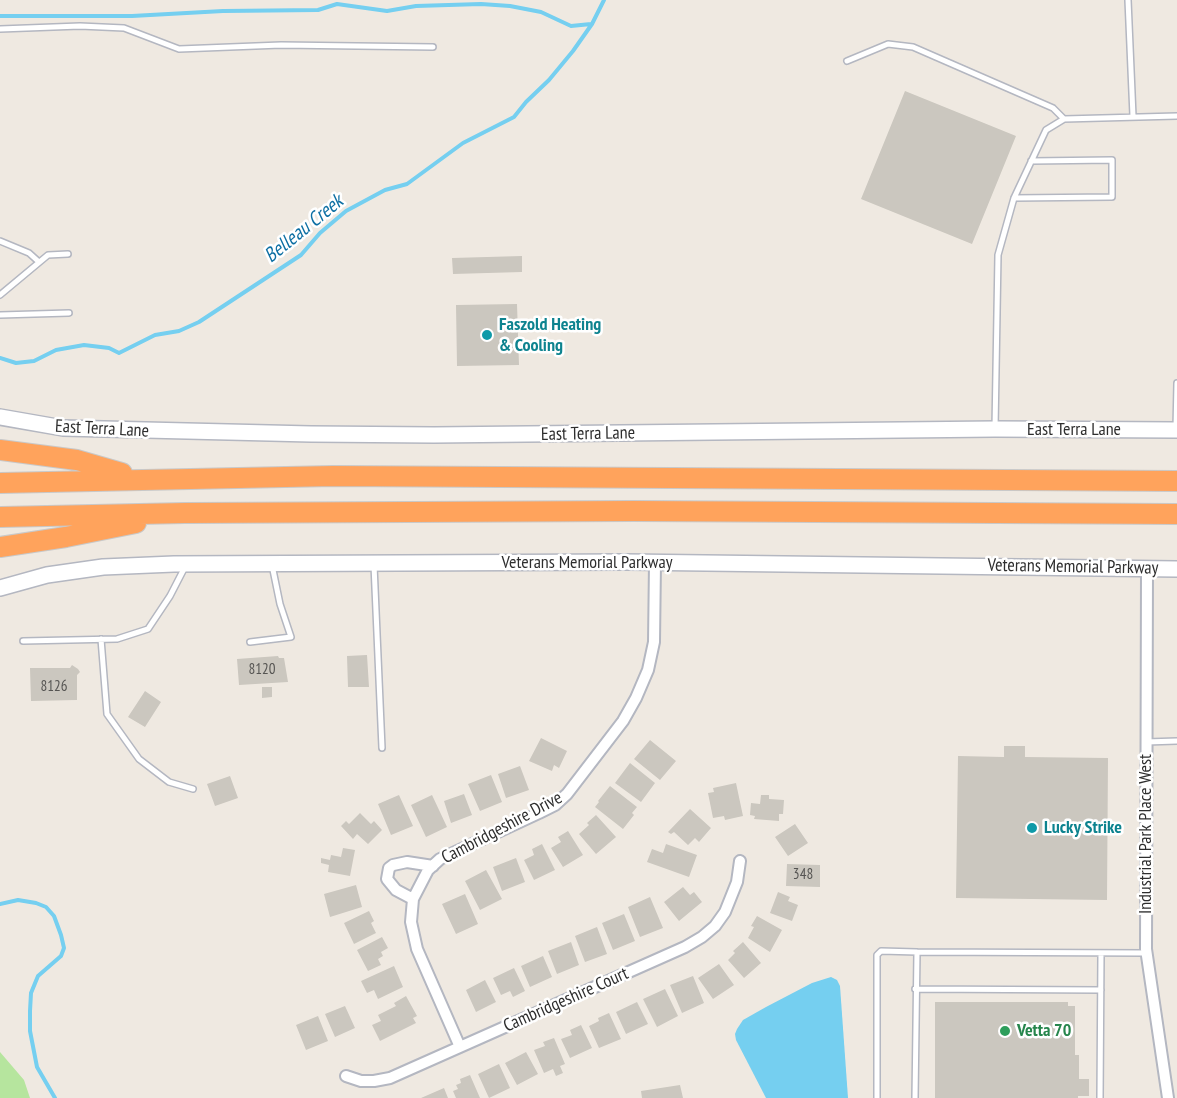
<!DOCTYPE html>
<html>
<head>
<meta charset="utf-8">
<style>
	body { margin:0 }
	canvas { display:block; background:#efe9e1 }
</style>
</head>
<body>
<canvas width="1177" height="1098"></canvas>
<script>
const ctx = document.querySelector('canvas').getContext('2d');
ctx.lineJoin = 'round';
function fillPath(path, color) {
  ctx.fillStyle = color;
  ctx.fill(path, 'evenodd');
}
function poly(rows) {
  const path = new Path2D();
  for (const r of rows) {
    path.moveTo(r[0], r[1]);
    for (let i = 2; i < r.length; i += 2) path.lineTo(r[i], r[i + 1]);
  }
  return path;
}
function strokePath(path, color, width, dash) {
  ctx.strokeStyle = color;
  ctx.lineWidth = width;
  ctx.lineCap = dash ? 'butt' : 'round';
  ctx.setLineDash(dash || []);
  ctx.stroke(path);
}
function label(font, color, halo, rows, align = 'center') {
  ctx.font = font + ' "PT Sans Narrow",sans-serif';
  ctx.lineWidth = 5;
  ctx.setLineDash([]);
  ctx.textBaseline = 'middle';
  ctx.strokeStyle = halo;
  ctx.fillStyle = color;
  for (const [text, x, y, turn = 0] of rows) {
    ctx.save();
    ctx.translate(x, y);
    ctx.rotate((+turn || 0) * Math.PI / 180);
    ctx.textAlign = isNaN(turn) ? turn : align;
    if (halo) ctx.strokeText(text, 0, 0);
    ctx.fillText(text, 0, 0);
    ctx.restore();
  }
}
fillPath(poly([
	[0,1052,24,1080,30,1098,0,1098]
]), '#b6e59e');
fillPath(poly([
	[831,977,837,980,840,986,848,1098,766,1098,736,1040,735,1034,737,1029,743,1020,766,1007,812,983]
]), '#75cff0');
strokePath(poly([
	[0,16,132,16,223,11,318,10,337,4,387,11,416,6,481,4,510,6,541,12,571,26,591,24],
	[0,358,16,363,34,361,56,350,84,345,109,348,119,353,155,335,179,331,199,322,301,255,320,233,346,211,385,190,407,184,463,143,514,117,526,102,549,80,573,51,592,24,604,0],
	[0,904,18,900,36,903,46,907,54,916,61,935,64,948,61,956,38,976,31,993,30,1011,30,1031,37,1067,55,1098]
]), '#75cff0', 4);
fillPath(poly([
	[905,91,1016,136,972,244,861,199],
	[522,256,522,272,453,274,452,258],
	[517,304,519,365,457,366,456,305],
	[367,655,369,687,348,687,347,656],
	[278,656,279,658,284,658,288,682,239,685,237,659],
	[72,665,78,669,80,672,77,675,77,700,31,701,30,668,70,668],
	[262,687,272,687,272,697,262,698],
	[145,691,161,702,145,727,128,717],
	[541,738,567,751,559,768,554,765,552,771,529,761],
	[650,740,676,761,660,780,634,759],
	[1004,746,1025,746,1025,757,1108,758,1107,900,956,898,958,756,1004,757],
	[630,763,655,783,641,802,615,783],
	[520,766,529,790,506,798,498,774],
	[491,775,502,802,480,811,468,784],
	[230,776,238,798,215,806,207,784],
	[736,783,743,816,725,820,724,816,713,818,708,793,714,792,713,788],
	[610,786,637,807,632,813,634,815,623,829,595,807,599,802,598,801],
	[464,794,472,815,451,823,444,801],
	[399,795,413,826,391,835,378,804],
	[432,795,447,827,426,837,411,805],
	[761,795,769,795,769,799,784,800,783,814,779,814,779,821,754,819,755,816,750,815,751,803,760,804],
	[690,809,711,828,699,842,695,838,688,845,674,832,671,834,668,832],
	[360,813,371,824,374,821,382,830,368,844,357,834,353,839,341,826,346,821,349,824],
	[596,815,616,837,596,854,579,834,589,825,587,823],
	[795,824,808,843,788,856,775,837],
	[568,831,583,855,563,867,551,848,561,842,558,837],
	[542,844,555,870,534,880,524,860,534,855,532,849],
	[666,844,697,855,689,877,647,862,652,849,663,853],
	[343,848,355,850,350,876,328,872,329,865,321,863,321,858,330,860,331,855,341,857],
	[516,858,525,882,502,891,493,867],
	[787,864,820,865,820,887,786,886],
	[486,870,502,899,480,910,465,881],
	[356,885,362,907,330,917,324,894],
	[683,887,690,895,694,892,702,902,679,921,664,902],
	[778,892,790,897,788,901,798,905,792,921,770,913],
	[465,894,478,924,456,934,442,904],
	[650,897,663,928,640,937,628,907],
	[369,911,374,921,371,923,376,933,354,944,344,923],
	[624,914,635,941,613,950,602,923],
	[757,916,782,930,770,952,748,938,754,927,751,926],
	[597,927,607,954,585,962,575,936],
	[382,937,388,948,381,952,383,956,378,959,381,965,368,971,357,950],
	[571,942,579,965,557,974,548,951],
	[743,942,761,963,744,978,728,960,735,953,733,951],
	[543,956,552,977,530,987,521,966],
	[719,964,734,985,713,999,698,978],
	[394,966,403,987,378,999,374,990,367,993,361,981],
	[514,968,525,991,513,997,510,991,501,995,493,978],
	[693,976,704,1003,682,1013,670,985],
	[485,980,496,1002,476,1012,466,990],
	[665,989,678,1016,657,1027,643,999],
	[406,996,417,1016,413,1018,416,1023,380,1041,372,1025,381,1021,378,1015,396,1006,394,1003],
	[637,1002,648,1024,626,1034,616,1012],
	[935,1002,1068,1002,1068,1006,1075,1006,1075,1055,1079,1055,1079,1079,1089,1079,1089,1096,1078,1096,1078,1098,935,1098],
	[345,1006,355,1028,335,1037,325,1014],
	[609,1013,621,1039,599,1048,589,1026,599,1021,598,1018],
	[318,1016,328,1041,306,1050,296,1025],
	[581,1025,592,1048,570,1058,561,1039,572,1035,570,1030],
	[554,1038,565,1064,560,1066,563,1073,556,1076,553,1069,544,1073,534,1050,545,1046,543,1042],
	[526,1052,538,1074,517,1085,505,1063],
	[499,1064,510,1088,489,1098,478,1074],
	[470,1075,480,1098,456,1098,453,1091,458,1089,456,1085,461,1083,460,1079],
	[680,1085,683,1098,642,1098,641,1091],
	[444,1088,448,1098,421,1098]
]), '#cbc7bf');
const lane = poly([
	[1128,0,1133,116],
	[0,29,80,26,124,28,179,49,281,45,433,47],
	[847,61,888,44,913,47,1053,108,1064,119],
	[1014,198,1112,197,1112,160,1031,161],
	[0,241,29,253,39,262],
	[0,295,48,255,68,254],
	[0,315,69,313],
	[995,428,998,255,1014,198,1046,130,1064,119,1177,116],
	[1176,428,1177,383],
	[374,565,382,748],
	[101,639,107,714,139,759,169,782,193,789],
	[23,641,117,639,148,629,170,596,186,565],
	[250,642,291,637,280,604,272,565],
	[1146,742,1177,741],
	[915,989,1101,990],
	[877,1098,877,955,881,951,917,952],
	[915,1098,917,952,1146,953],
	[1100,1098,1101,953]
]);
const street = poly([
	[1147,568,1146,949,1168,1098],
	[413,899,396,890,387,879,389,868,393,865,407,862,433,866],
	[460,1047,417,949,411,922,413,899,428,870,440,859,539,813,555,805,567,794,623,721,636,698,648,670,654,642,655,563],
	[346,1076,361,1081,374,1081,390,1078,685,947,702,937,715,926,725,912,737,882,740,861]
]);
const secondary = poly([
	[0,417,63,428,311,434,434,435,995,429,1177,430],
	[0,588,47,575,103,567,174,564,627,562,1177,569]
]);
const highway = poly([
	[0,450,77,460,122,473],
	[0,483,333,476,1177,481],
	[0,517,185,513,634,511,1177,514],
	[0,547,66,537,136,523]
]);
strokePath(lane, '#b4b7c1', 8);
strokePath(street, '#b4b7c1', 14);
strokePath(secondary, '#b4b7c1', 18);
strokePath(highway, '#c9c9c9', 22);
strokePath(lane, '#fff', 5);
strokePath(street, '#fff', 10);
strokePath(secondary, '#fff', 15);
strokePath(highway, '#ffa35c', 20);
for (const [x, y, r, color] of [
	[487,335,6,"#0f9aa8"],
	[1032,828,6,"#0f9aa8"],
	[1005,1031,6,"#2e9e5b"]
]) {
  const dot = new Path2D();
  dot.arc(x, y, r, 0, 2 * Math.PI);
  ctx.fillStyle = color;
  ctx.fill(dot);
  strokePath(dot, '#fff', 2);
}
label('15px', '#555452', null, [
	["8120",262,670],
	["8126",54,687],
	["348",803,875]
]);
label('bold 18px', '#0d838f', '#fff', [
	["Faszold Heating",499,325],
	["& Cooling",499,346],
	["Lucky Strike",1044,828]
], 'left');
label('18px', '#2e2e2e', '#fff', [
	["East Terra Lane",102,429,3],
	["East Terra Lane",1074,430],
	["East Terra Lane",588,434,-1],
	["Veterans Memorial Parkway",587,563],
	["Veterans Memorial Parkway",1073,567,1],
	["Cambridgeshire Drive",502,828,-28],
	["Industrial Park Place West",1146,834,-90],
	["Cambridgeshire Court",566,1000,-24]
]);
label('bold 18px', '#27864d', '#fff', [
	["Vetta 70",1017,1031]
], 'left');
label('italic 20px', '#0d6fa3', '#fff', [
	["Belleau Creek",304,229,-39]
]);
</script>
</body>
</html>
